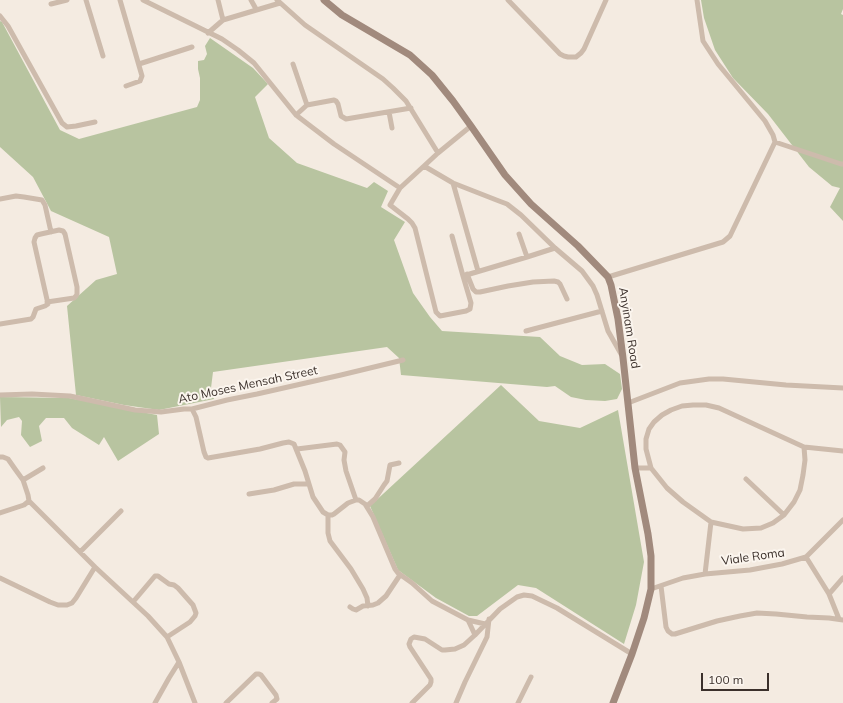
<!DOCTYPE html>
<html>
<head>
<meta charset="utf-8">
<style>
	body { margin:0 }
	#map { position:relative; width:843px; height:703px; overflow:hidden; background:#f4ebe1; font-family:Mulish,sans-serif }
	canvas { display:block }
	.scale { position:absolute; left:701px; top:673px; width:68px; height:18px; box-sizing:border-box; border:2px solid #3b302b; border-top:0; padding-left:5px; font-size:12px; line-height:14px; white-space:nowrap; color:#3b302b; -webkit-text-stroke:3px #fbf5ee; paint-order:stroke }
</style>
</head>
<body>
<div id="map">
<canvas width="843" height="703"></canvas>
<div class="scale">100 m</div>
</div>
<script>
const ctx = document.querySelector('canvas').getContext('2d');
ctx.lineJoin = 'round';
function fillPath(path, color) {
  ctx.fillStyle = color;
  ctx.fill(path, 'evenodd');
}
function poly(rows) {
  const path = new Path2D();
  for (const r of rows) {
    path.moveTo(r[0], r[1]);
    for (let i = 2; i < r.length; i += 2) path.lineTo(r[i], r[i + 1]);
  }
  return path;
}
function strokePath(path, color, width, dash) {
  ctx.strokeStyle = color;
  ctx.lineWidth = width;
  ctx.lineCap = dash ? 'butt' : 'round';
  ctx.setLineDash(dash || []);
  ctx.stroke(path);
}
function label(font, color, halo, rows, align = 'center') {
  ctx.font = font + ' Mulish,sans-serif';
  ctx.lineWidth = 4;
  ctx.setLineDash([]);
  ctx.textBaseline = 'middle';
  ctx.strokeStyle = halo;
  ctx.fillStyle = color;
  for (const [text, x, y, turn = 0] of rows) {
    ctx.save();
    ctx.translate(x, y);
    ctx.rotate((+turn || 0) * Math.PI / 180);
    ctx.textAlign = isNaN(turn) ? turn : align;
    if (halo) ctx.strokeText(text, 0, 0);
    ctx.fillText(text, 0, 0);
    ctx.restore();
  }
}
fillPath(poly([
	[701,0,843,0,843,9,841,14,843,15,843,221,830,207,840,188,832,186,809,167,768,114,733,78,715,50,704,18],
	[0,21,2,22,60,130,79,139,197,107,200,100,200,78,198,69,198,61,204,60,207,54,205,46,210,38,253,68,268,84,255,97,269,138,297,163,367,188,374,182,388,191,381,207,405,222,394,240,413,293,430,317,442,331,540,337,560,356,582,365,605,364,620,374,622,389,617,399,605,401,586,400,571,397,555,386,547,387,401,375,399,358,387,347,213,372,211,388,214,399,159,410,124,405,76,395,67,306,96,280,117,274,109,237,51,211,33,177,0,147],
	[501,385,539,421,580,428,618,410,644,562,636,605,624,644,536,588,518,585,477,616,469,616,436,598,398,570,370,506],
	[0,397,69,398,157,415,159,434,118,461,104,437,99,445,72,428,64,418,46,418,39,426,42,441,30,447,21,435,22,421,19,417,7,420,1,427]
]), '#b8c4a0');
strokePath(poly([
	[86,0,103,56],
	[120,0,142,76,140,81,126,86],
	[143,0,222,39,238,50,254,63,296,115,334,144,400,188,424,166],
	[218,0,223,20],
	[251,0,256,9],
	[277,0,305,25,383,79,393,88,406,101,438,153],
	[508,0,560,54,564,56,568,57,576,57,581,53,584,49,606,0],
	[51,4,67,0],
	[0,16,8,26,62,123,67,127,76,126,95,122],
	[208,33,223,20,280,3],
	[139,64,192,47],
	[293,64,307,105,334,100,336,101,338,104,341,116,346,119,411,108],
	[389,112,392,128],
	[296,115,307,105],
	[471,126,438,153,424,166,453,183,499,201,507,204,521,215,555,248,582,271,593,286,597,295,608,331,621,354],
	[775,142,841,164,843,164],
	[453,183,478,271],
	[400,188,390,205,408,219,412,223,415,228,436,312,440,316,466,311,470,309,471,303,463,276,527,257,555,248],
	[0,199,16,196,24,197,42,200,45,205,51,232],
	[519,234,527,257],
	[452,236,463,276],
	[467,274,473,289,476,292,480,292,508,286,533,282,554,281,558,282,560,284,567,299],
	[608,277,723,242,730,236,775,142,773,135,765,121,718,64,703,41,697,0],
	[0,324,31,319,33,317,36,309,45,306,48,304,34,242,35,238,37,235,41,234,59,230,63,231,65,234,77,287,77,294,76,296,74,298,47,302],
	[526,331,602,311],
	[0,395,32,394,70,396,135,410,161,412,184,409,192,409,227,400,257,394,341,375,403,360],
	[628,403,680,383,709,379,723,379,786,385,843,388],
	[192,409,196,417,204,452,206,457,208,458,260,449,283,443,289,442,294,444,305,471,313,497,323,512,328,515,332,515,334,514,348,503,356,500,359,500,365,504,373,517,395,569,398,573,412,583,432,601,468,620,485,624],
	[297,449,337,444,340,445,345,452,344,460,346,471,356,500],
	[0,457,3,457,8,459,15,469,23,480,28,495,29,501,95,567,76,598,72,603,67,605,58,605,50,602,0,578],
	[635,468,651,468,667,488,683,502,711,522,743,529,761,528,773,523,784,515,794,502,800,490,803,475,805,460,804,447],
	[651,468,646,449,646,439,649,429,654,422,662,415,671,410,682,406,693,405,706,405,719,408,804,447,843,451],
	[746,479,784,515],
	[23,480,43,468],
	[249,494,274,490,294,484,309,484],
	[367,506,375,499,384,485,387,481,390,465,399,463],
	[0,513,24,505,29,501],
	[328,515,328,533,330,541,351,569,363,589,367,598,368,606],
	[80,552,121,511],
	[806,557,829,594,839,619],
	[95,567,148,616,167,637,179,662,195,703],
	[705,574,711,522],
	[661,586,666,627,668,631,672,634,675,634,717,621,740,616,757,613,776,614,807,617,829,618,843,620],
	[651,589,683,578,705,574,750,570,782,564,806,557,843,520],
	[829,594,843,578],
	[133,602,155,576,158,576,169,584,174,585,178,588,193,605,196,613,195,616,190,622,167,637],
	[350,607,353,609,356,610,363,606,373,605,378,603,386,596,400,575],
	[468,620,475,635],
	[155,703,169,678,179,662],
	[226,703,256,674,259,674,261,675,276,695,277,699,272,703],
	[412,703,430,685,431,682,431,679,410,647,409,644,411,639,414,637,425,639,442,650,445,650,455,649,464,645,475,635,500,609,517,597,524,595,532,596,557,608,632,654],
	[456,703,465,682,487,637,489,619],
	[518,703,531,677]
]), '#cdbbac', 5);
strokePath(poly([
	[324,0,342,15,410,55,432,75,453,101,471,126,505,175,531,204,578,246,608,277,611,285,618,319,623,358,635,468,648,534,651,556,651,589,644,618,632,654,613,703]
]), '#a18a7d', 7);
label('12px', '#3b302b', '#fbf5ee', [
	["Anyinam Road",629,328,81],
	["Ato Moses Mensah Street",248,385,-12],
	["Viale Roma",753,557,-8]
]);
</script>
</body>
</html>
